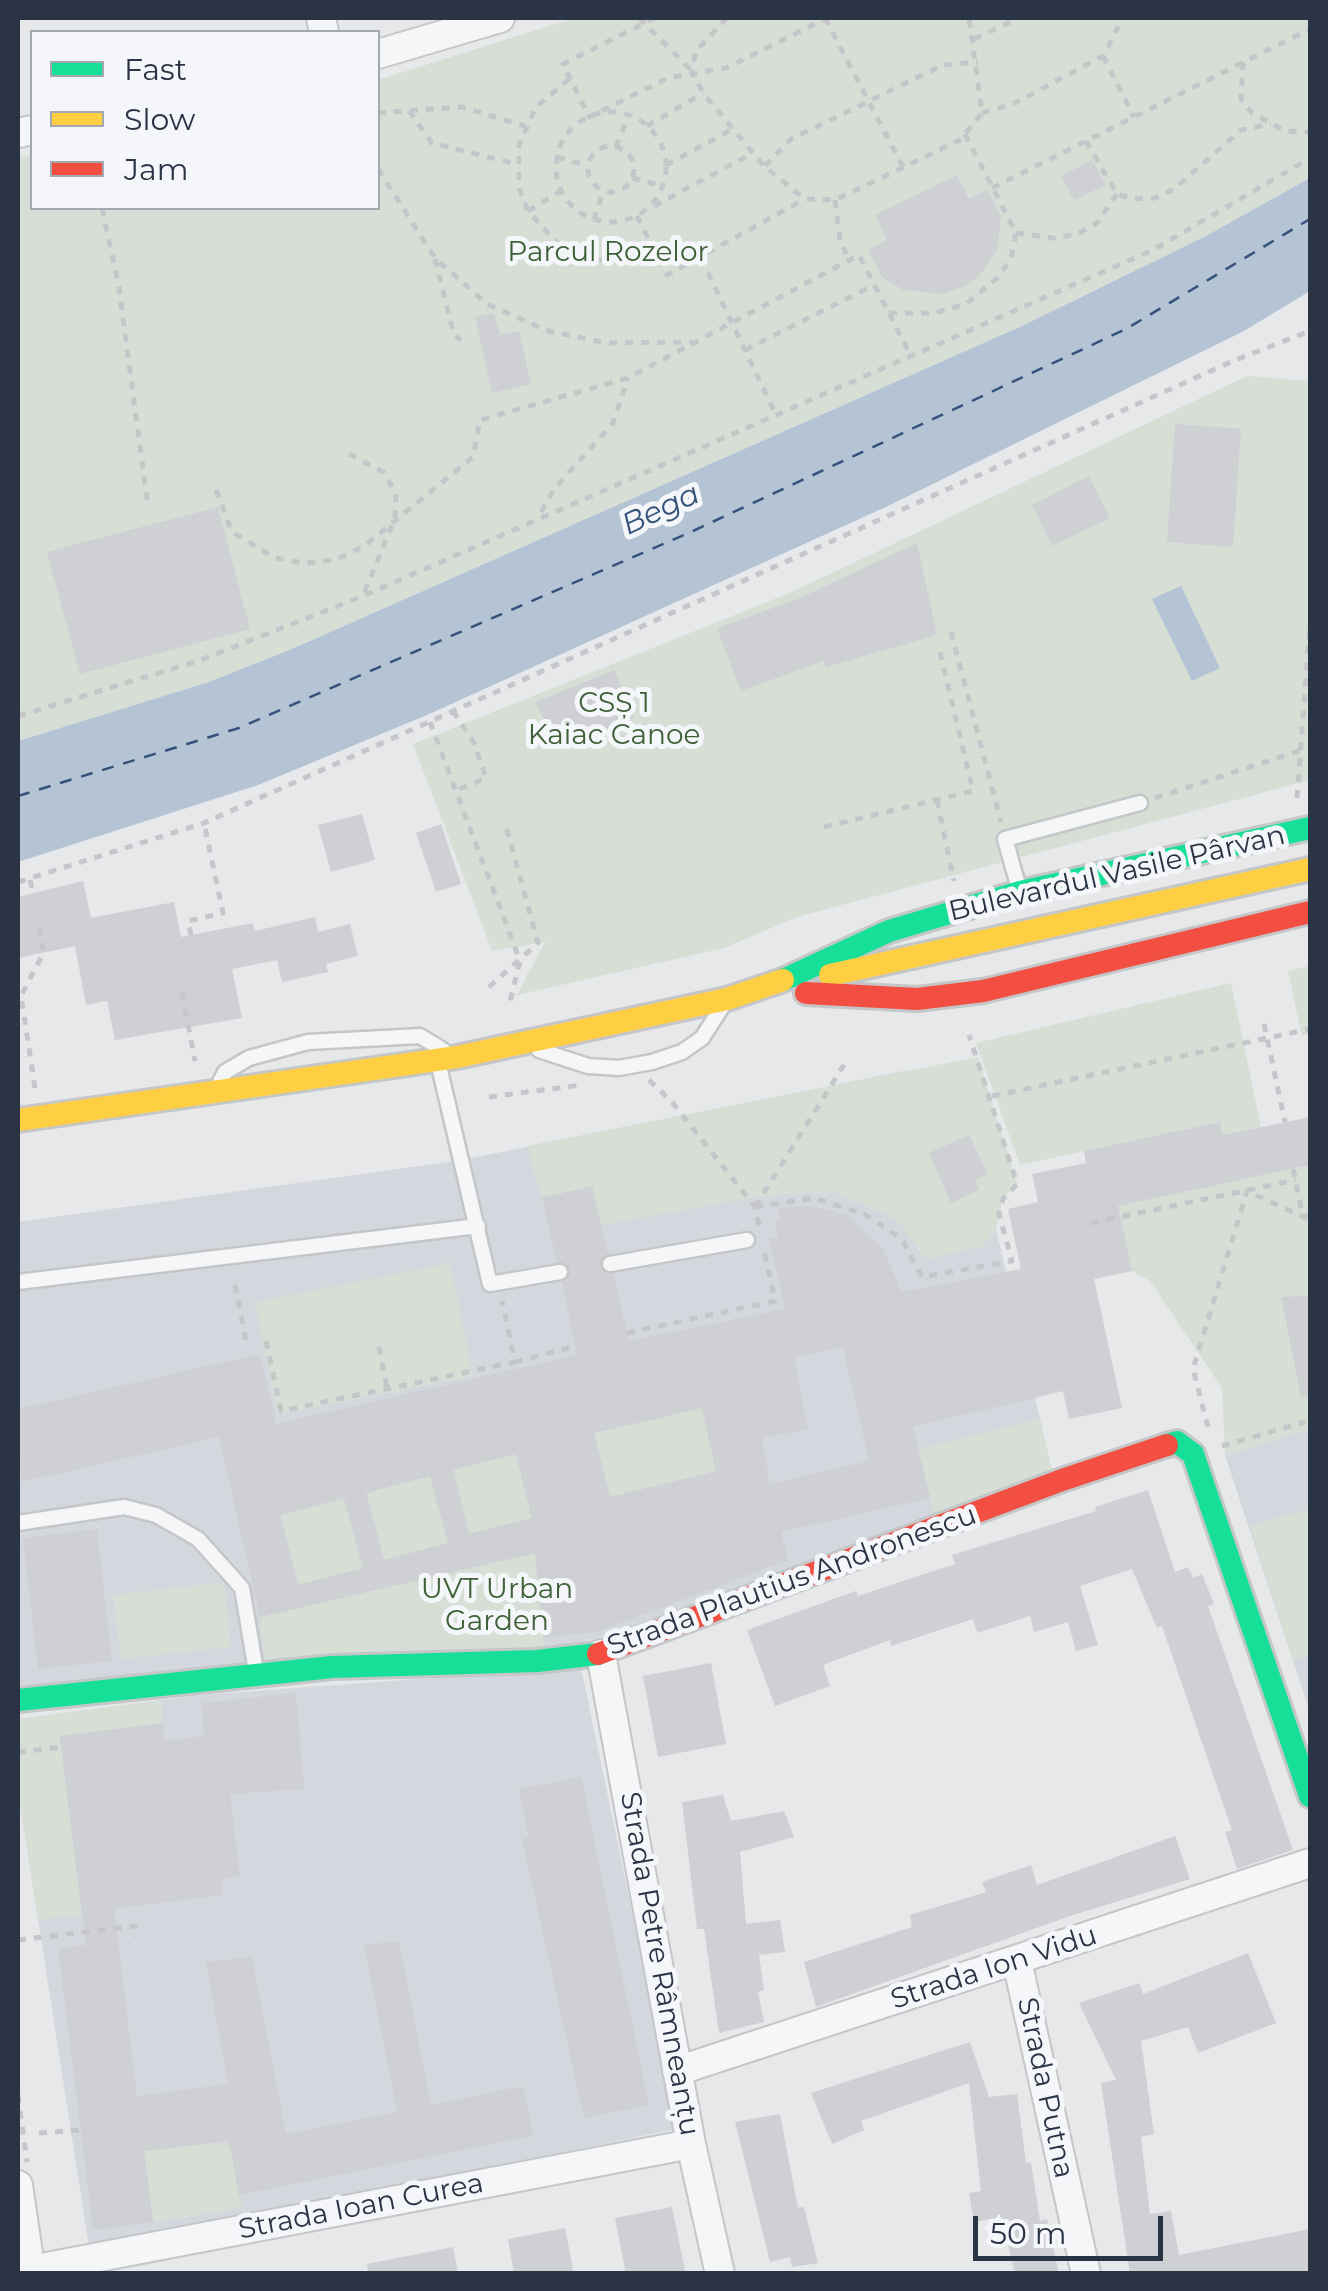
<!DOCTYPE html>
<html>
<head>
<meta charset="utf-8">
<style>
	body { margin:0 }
	#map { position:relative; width:1328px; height:2291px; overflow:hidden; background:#e6e8ea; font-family:Montserrat,sans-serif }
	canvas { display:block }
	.frame { position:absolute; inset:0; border:20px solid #2b3445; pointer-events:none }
	.legend { position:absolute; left:30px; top:30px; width:350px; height:180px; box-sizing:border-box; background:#f4f6f9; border:2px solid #a4a8b1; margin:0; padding:12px 18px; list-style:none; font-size:30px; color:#2b3445 }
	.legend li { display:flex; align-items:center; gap:20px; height:50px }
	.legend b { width:50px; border:2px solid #a4a8b1 }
	.scale { position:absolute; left:973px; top:2216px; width:190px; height:45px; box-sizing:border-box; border:5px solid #2b3445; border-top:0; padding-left:12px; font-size:30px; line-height:35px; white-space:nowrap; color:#2b3445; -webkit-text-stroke:8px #f4f6f9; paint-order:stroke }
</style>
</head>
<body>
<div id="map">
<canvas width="1328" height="2291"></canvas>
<div class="frame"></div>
<ul class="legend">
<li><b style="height:12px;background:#16e098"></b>Fast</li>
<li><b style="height:12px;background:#ffcf43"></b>Slow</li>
<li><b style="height:12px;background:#f24e42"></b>Jam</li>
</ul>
<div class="scale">50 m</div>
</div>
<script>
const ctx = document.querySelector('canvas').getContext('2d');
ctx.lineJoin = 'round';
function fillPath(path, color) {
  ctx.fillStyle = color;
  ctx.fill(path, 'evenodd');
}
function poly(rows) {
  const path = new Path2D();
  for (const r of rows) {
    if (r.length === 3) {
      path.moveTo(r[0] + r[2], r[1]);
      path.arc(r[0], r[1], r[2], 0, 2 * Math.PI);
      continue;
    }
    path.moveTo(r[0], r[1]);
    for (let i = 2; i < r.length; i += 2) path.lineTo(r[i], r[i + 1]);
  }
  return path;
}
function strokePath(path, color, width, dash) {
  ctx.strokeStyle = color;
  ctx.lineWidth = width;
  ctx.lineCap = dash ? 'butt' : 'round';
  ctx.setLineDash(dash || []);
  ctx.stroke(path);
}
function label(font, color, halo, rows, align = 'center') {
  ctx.font = font + ' Montserrat,sans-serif';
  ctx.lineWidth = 10;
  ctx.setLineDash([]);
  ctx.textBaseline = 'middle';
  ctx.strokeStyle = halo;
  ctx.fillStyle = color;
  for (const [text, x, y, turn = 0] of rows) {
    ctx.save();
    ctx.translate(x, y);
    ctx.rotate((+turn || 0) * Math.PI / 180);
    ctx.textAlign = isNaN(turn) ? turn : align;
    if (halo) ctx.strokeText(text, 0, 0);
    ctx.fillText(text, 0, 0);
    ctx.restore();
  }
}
fillPath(poly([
	[909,1070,982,1247,996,1229,1052,1471,645,1627,545,1650,18,1685,18,1222,462,1160],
	[1310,1429,1310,1712,1225,1455],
	[581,1667,677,2129,89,2247,18,1790,18,1719,201,1695]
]), '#d4d7dd');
fillPath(poly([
	[574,18,1310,18,1310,178,1206,236,1022,326,292,649,209,682,18,741,18,158,32,154,32,208,378,208,378,80],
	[1247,376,1310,381,1310,780,797,917,724,948,517,995,545,942,492,951,413,744,792,592],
	[1310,966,1310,1034,1302,1036,1288,971],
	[1231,983,1261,1127,1223,1135,1220,1122,1020,1165,976,1043],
	[978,1057,1017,1184,1003,1199,996,1229,982,1247,926,1259,897,1220,836,1192,762,1196,601,1225,592,1186,542,1198,527,1146],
	[1310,1165,1310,1429,1225,1455,1222,1388,1150,1281,1132,1271,1088,1212],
	[450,1263,473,1376,277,1415,255,1302],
	[702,1408,716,1471,610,1497,594,1433],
	[1040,1419,1052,1471,935,1517,918,1449],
	[516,1454,532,1518,469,1534,453,1470],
	[430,1476,448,1543,384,1560,367,1493],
	[344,1499,363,1568,299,1585,280,1515],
	[1310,1508,1310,1655,1293,1661,1250,1526],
	[535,1553,545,1650,265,1661,260,1617],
	[224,1582,231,1647,121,1659,113,1595],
	[162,1700,162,1723,60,1737,82,1915,38,1920,18,1790,18,1719],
	[212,2143,230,2145,242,2208,153,2222,144,2151]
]), '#d6ded6');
fillPath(poly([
	[1310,178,1310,291,1244,331,888,506,427,715,258,785,18,862,18,741,209,682,292,649,1022,326,1206,236],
	[1181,586,1220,668,1192,681,1152,599]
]), '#b4c4d5');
strokePath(poly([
	[18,796,239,728,693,531,1126,329,1310,219]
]), '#34527a', 2.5, [12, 10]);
fillPath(poly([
	[1092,160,1106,185,1074,200,1061,176],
	[957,175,969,199,987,189,1001,216,997,250,979,276,963,287,942,294,903,290,882,277,868,250,887,240,875,215],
	[494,313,500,335,519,331,531,384,492,393,475,317],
	[1175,424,1241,429,1233,547,1167,542],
	[1089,476,1110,518,1052,546,1032,505],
	[218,507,250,629,80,674,47,552],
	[917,543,937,635,826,667,823,661,741,691,717,628,798,599],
	[614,670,634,718,557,750,536,702],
	[362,814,375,860,331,872,318,825],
	[441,824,461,884,436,892,416,833],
	[83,881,91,918,174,902,181,937,253,923,255,931,315,917,318,932,350,924,358,956,326,964,328,972,282,982,277,960,232,969,242,1018,115,1040,107,1001,86,1005,75,946,18,958,18,897],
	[1310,1117,1310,1165,1118,1206,1132,1271,1094,1279,1122,1408,1069,1419,1063,1391,913,1427,930,1498,781,1532,788,1560,596,1632,543,1638,535,1553,260,1617,219,1437,21,1482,18,1409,260,1354,276,1424,577,1355,562,1283,570,1269,557,1262,542,1198,592,1186,608,1254,600,1267,613,1274,629,1341,785,1309,769,1239,778,1238,774,1221,780,1220,778,1208,812,1206,848,1216,882,1248,902,1292,1021,1269,1008,1209,1038,1202,1032,1174,1086,1163,1084,1151,1220,1122,1223,1135],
	[843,1347,869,1461,770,1484,762,1438,808,1429,794,1357],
	[702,1408,716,1471,610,1497,594,1433],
	[516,1454,532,1518,469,1534,453,1470],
	[430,1476,448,1543,384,1560,366,1493],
	[344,1498,363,1568,298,1585,280,1515],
	[969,1135,988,1174,975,1180,979,1190,951,1203,929,1153],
	[1310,1296,1310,1396,1301,1397,1281,1297],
	[1148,1490,1175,1572,1188,1567,1193,1578,1202,1574,1214,1604,1208,1606,1293,1850,1237,1869,1225,1832,1232,1830,1162,1626,1157,1628,1132,1569,1080,1586,1098,1645,1076,1651,1068,1622,1034,1632,1030,1616,977,1633,973,1619,891,1646,890,1640,823,1665,830,1686,775,1706,747,1630,856,1591,858,1596,955,1564,952,1555,1096,1511,1095,1507],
	[97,1529,112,1661,38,1669,23,1538],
	[711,1663,726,1744,658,1757,643,1676],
	[296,1693,304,1789,230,1794,240,1876,221,1879,223,1895,114,1909,137,2096,228,2084,206,1962,252,1957,286,2134,397,2112,364,1945,399,1941,431,2105,523,2086,533,2136,239,2195,229,2141,144,2151,153,2222,93,2230,58,1949,86,1945,60,1736,162,1723,165,1741,204,1736,202,1703],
	[581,1777,649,2105,584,2118,522,1839,529,1837,519,1789],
	[723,1795,731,1821,784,1811,794,1837,740,1852,746,1924,780,1920,785,1952,759,1955,764,1990,758,1992,764,2022,719,2033,704,1929,697,1929,682,1802],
	[1175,1836,1190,1879,1070,1916,816,2007,804,1962,912,1927,910,1915,986,1892,982,1882,1031,1865,1037,1885],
	[1248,1953,1276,2023,1198,2053,1188,2027,1141,2041,1154,2134,1141,2137,1150,2214,1171,2211,1179,2255,1310,2229,1310,2274,1130,2274,1101,2083,1116,2080,1079,2003,1139,1983,1143,1994],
	[970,2042,989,2097,1017,2094,1026,2163,1031,2162,1040,2221,1047,2219,1059,2274,1015,2274,1002,2217,974,2222,969,2193,981,2191,969,2083,861,2121,864,2130,832,2144,811,2093],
	[780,2114,798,2208,804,2207,818,2263,792,2267,790,2257,770,2262,735,2122],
	[672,2207,685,2271,626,2274,615,2218],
	[565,2228,574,2274,514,2274,508,2239],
	[453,2247,458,2274,368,2274,367,2264]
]), '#ced0d3');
const lane = poly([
	[1020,892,1005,839,1140,803],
	[539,1050,588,1066,619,1068,652,1062,682,1052,702,1038,722,1007],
	[438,1062,490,1284,560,1272],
	[218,1086,225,1072,249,1058,308,1042,420,1036,443,1050],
	[610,1264,747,1240],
	[18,1282,478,1226],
	[18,1523,124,1507,156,1515,198,1539,242,1588,256,1671]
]);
const street = poly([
	[321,18,324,32],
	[378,54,500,18],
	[18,133,32,130],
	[601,1654,691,2144,720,2274],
	[1017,1961,1086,2274],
	[677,2071,1310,1863],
	[18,2185,31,2274],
	[31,2270,691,2144]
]);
const fast = poly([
	[783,980,889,931,1020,892,1310,828],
	[1167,1445,1177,1442,1193,1454,1310,1796],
	[18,1700,332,1667,537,1661,598,1654]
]);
const slow = poly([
	[830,975,1310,869],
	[18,1120,457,1057,727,999,783,980]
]);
const jam = poly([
	[806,993,917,999,983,991,1310,912],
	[598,1654,1062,1480,1167,1445]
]);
strokePath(lane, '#c4c6c8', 19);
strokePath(street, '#c4c6c8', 32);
strokePath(fast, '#c4c6c8', 28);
strokePath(slow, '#c4c6c8', 28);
strokePath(jam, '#c4c6c8', 28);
strokePath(poly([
	[639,18,692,71],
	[655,18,563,64,589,117,668,78,726,68,827,18],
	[727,18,696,51,692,71,703,93,764,166,805,199,835,200,960,140,982,113,969,18],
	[825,18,903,167],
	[974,39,1019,18],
	[1103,56,1134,117],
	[1243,62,1241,99,1252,113,1285,131,1310,132],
	[569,79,536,107,519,145,519,188,528,211,561,247,583,257,607,261,655,252],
	[409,111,432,143,516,164],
	[611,167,55],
	[378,113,462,107,525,126],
	[982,113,1015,103,1103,56,1123,18],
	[647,126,703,93],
	[1086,141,1117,194,1134,199,1155,198,1174,189,1241,130,1271,124],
	[611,169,23],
	[616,147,629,115],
	[557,157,588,166],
	[666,165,733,129],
	[765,166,791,139,943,65,978,62],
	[378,169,435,258,487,304,548,331,607,343,692,342],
	[632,178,663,186],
	[992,188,1310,29],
	[835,200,840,240,849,260],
	[654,206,753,153],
	[102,208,119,288,148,507],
	[528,211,561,191],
	[637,216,667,275,805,199],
	[594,220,603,191],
	[1016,233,1054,238,1078,234,1097,223,1117,194],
	[701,258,775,413],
	[435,259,454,335,461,340],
	[889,313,935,313,966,304,997,278,1011,259,1016,233,965,134],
	[745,350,874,285],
	[349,454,383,472,396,493,395,518,364,593],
	[216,490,232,532,275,558,304,563,335,560,364,546,473,457,480,420,628,378,859,255,910,354],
	[541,512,555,488,613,423,628,378],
	[951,632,1001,822],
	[453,711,474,743,486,778,457,790],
	[18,716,201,660,363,596,1153,250,1310,158],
	[430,722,520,961,509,1006],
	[1155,798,1299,751],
	[1297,798,1310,622],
	[937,800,954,881],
	[824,827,973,791,938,644],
	[30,880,33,893],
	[18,882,204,823,1233,361,1310,331],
	[191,935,188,921,223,913,204,823],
	[489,987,538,943,506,826],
	[182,993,195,1061],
	[1264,1024,1285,1122],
	[649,1080,672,1102,755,1207,759,1225],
	[35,1088,21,996,44,952,38,923],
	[992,1096,1310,1029],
	[489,1097,581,1085],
	[1293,1169,1303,1217,1310,1215],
	[755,1207,814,1198,864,1214,902,1239,922,1277,1012,1261,999,1214,1003,1199,1017,1184,969,1035],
	[755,1207,847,1060],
	[1091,1223,1296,1180],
	[235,1285,247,1346],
	[627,1333,775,1301,763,1246],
	[266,1341,281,1411,515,1362,502,1301],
	[379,1347,387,1388],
	[515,1362,576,1346],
	[1208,1427,1193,1369,1247,1191,1310,1220],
	[1222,1446,1305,1422],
	[18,1752,61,1747],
	[18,1940,135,1926,136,1937],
	[18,2095,27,2162],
	[39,2133,80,2130]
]), '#c5c6ca', 5, [8, 8]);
strokePath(lane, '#f5f6f7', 14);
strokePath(street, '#f5f6f7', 28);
strokePath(fast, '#16e098', 22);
strokePath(slow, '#ffcf43', 22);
strokePath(jam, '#f24e42', 22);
label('28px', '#3f6138', '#f4f6f9', [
	["Parcul Rozelor",608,253],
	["CSȘ 1",614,704],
	["Kaiac Canoe",614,736],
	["UVT Urban",497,1590],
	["Garden",497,1622]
]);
label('28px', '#2b3445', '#f4f6f9', [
	["Bulevardul Vasile Pârvan",1117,874,-13],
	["Strada Plautius Andronescu",792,1581,-20],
	["Strada Petre Râmneanțu",659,1964,80],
	["Strada Ion Vidu",994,1968,-18],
	["Strada Putna",1045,2088,78],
	["Strada Ioan Curea",361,2207,-11]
]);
label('italic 30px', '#34527a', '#f4f6f9', [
	["Bega",661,510,-25]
]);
</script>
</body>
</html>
